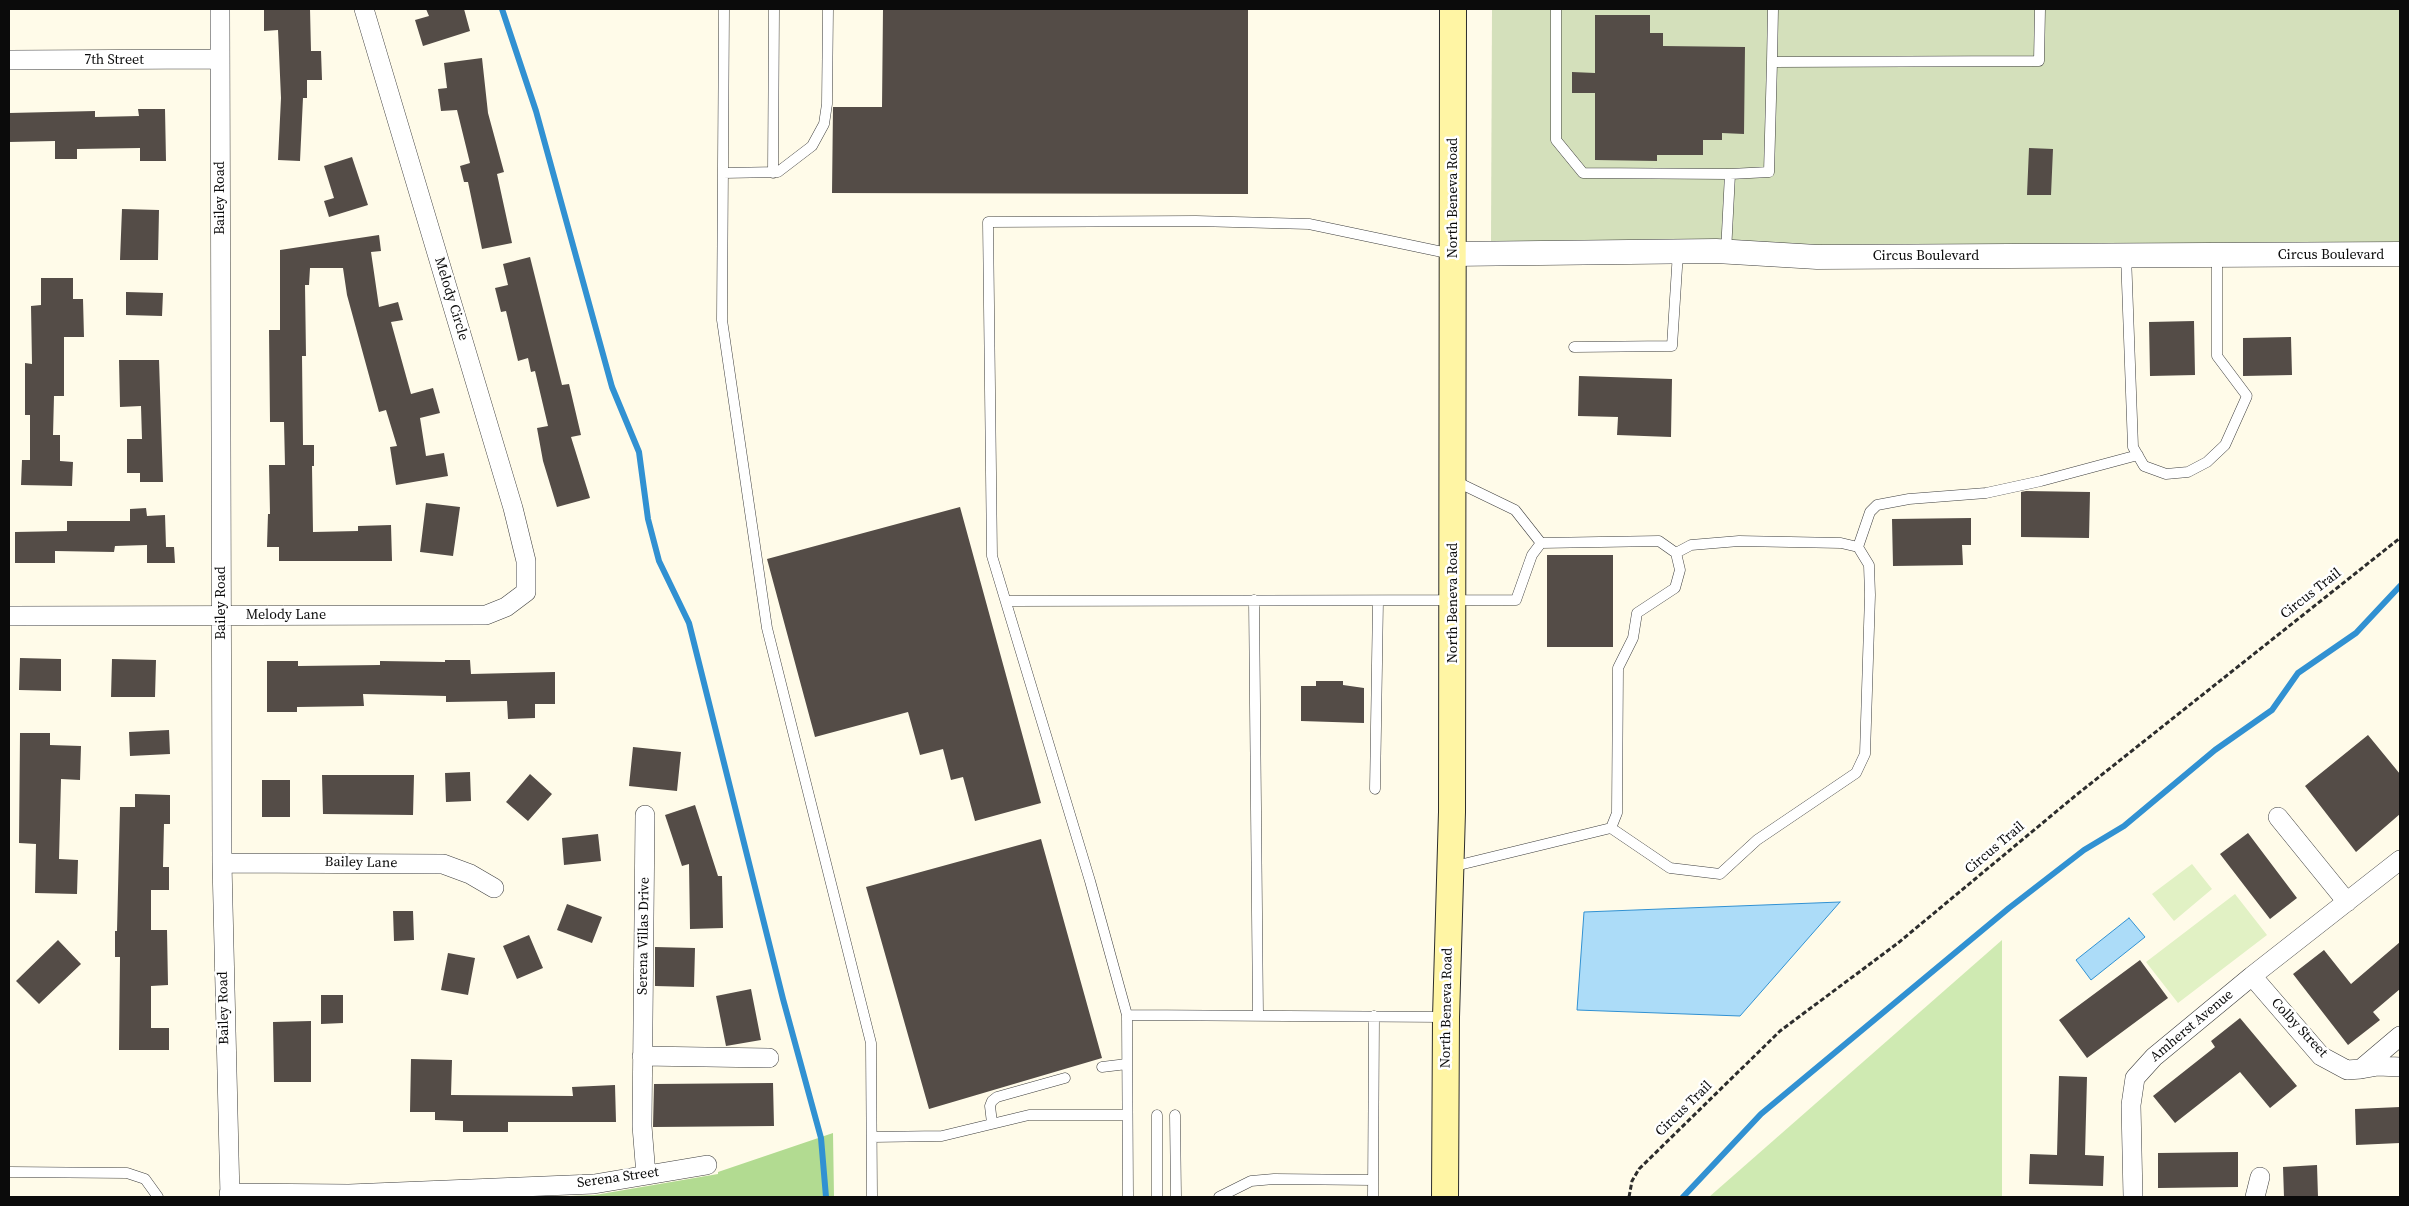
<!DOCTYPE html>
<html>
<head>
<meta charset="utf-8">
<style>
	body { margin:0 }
	#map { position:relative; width:2409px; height:1206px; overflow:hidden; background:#fffbe9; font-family:"Source Serif 4",serif }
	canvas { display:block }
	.frame { position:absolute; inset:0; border:10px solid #0b0b0b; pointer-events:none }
</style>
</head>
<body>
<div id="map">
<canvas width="2409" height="1206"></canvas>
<div class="frame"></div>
</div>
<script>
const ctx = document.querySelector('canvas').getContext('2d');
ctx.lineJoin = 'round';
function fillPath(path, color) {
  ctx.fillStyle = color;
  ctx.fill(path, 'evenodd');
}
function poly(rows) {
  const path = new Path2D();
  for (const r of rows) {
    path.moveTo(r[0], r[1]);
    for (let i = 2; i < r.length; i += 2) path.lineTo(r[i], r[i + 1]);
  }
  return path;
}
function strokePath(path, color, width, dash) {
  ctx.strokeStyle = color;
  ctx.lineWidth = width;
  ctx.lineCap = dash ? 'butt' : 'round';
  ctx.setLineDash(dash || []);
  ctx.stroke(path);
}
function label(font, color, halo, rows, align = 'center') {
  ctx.font = font + ' "Source Serif 4",serif';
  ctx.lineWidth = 5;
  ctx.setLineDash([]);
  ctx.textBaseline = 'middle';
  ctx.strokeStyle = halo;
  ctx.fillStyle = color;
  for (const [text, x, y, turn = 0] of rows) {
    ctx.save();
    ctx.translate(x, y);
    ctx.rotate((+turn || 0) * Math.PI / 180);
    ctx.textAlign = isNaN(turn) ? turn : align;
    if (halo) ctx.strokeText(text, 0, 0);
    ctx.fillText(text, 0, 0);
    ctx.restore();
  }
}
fillPath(poly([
	[2002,940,2002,1197,1709,1197]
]), '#cfeab2');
fillPath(poly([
	[833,1133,834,1197,548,1197,595,1195,718,1174,718,1172]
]), '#b2db91');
fillPath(poly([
	[1492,9,2400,9,2400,242,1817,245,1491,242]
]), '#d4e0bb');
fillPath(poly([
	[2192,864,2212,889,2174,921,2152,894],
	[2235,894,2267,935,2178,1003,2146,962]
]), '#e1f1c4');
const water = poly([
	[1840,902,1740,1016,1577,1010,1584,912,1840,902],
	[2129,918,2145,937,2091,980,2076,960,2129,918]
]);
fillPath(water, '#acdcf8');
strokePath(water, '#3191d2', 1);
strokePath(poly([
	[502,9,536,111,612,387,639,452,648,519,659,561,689,623,783,999,821,1138,826,1197],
	[1683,1197,1761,1114,2009,908,2084,850,2124,826,2215,750,2272,710,2298,673,2356,633,2400,586]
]), '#3191d2', 6);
fillPath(poly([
	[264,9,310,9,311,51,321,51,322,80,307,80,307,98,303,98,300,161,278,160,281,98,278,30,264,31],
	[426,9,464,9,470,31,423,46,415,20,429,16],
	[883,9,1248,9,1248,194,832,193,833,107,882,107],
	[1595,15,1650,15,1650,33,1663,33,1663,46,1745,47,1744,134,1722,133,1722,140,1703,140,1703,155,1657,155,1657,161,1595,160,1595,93,1572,93,1572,72,1595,73],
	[482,58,488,113,504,172,497,174,512,243,482,249,468,182,464,182,460,166,470,163,457,110,441,111,438,89,447,88,444,63],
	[138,109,165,109,166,161,140,161,140,148,77,149,77,159,55,159,55,141,9,142,9,113,95,111,95,117,139,116],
	[2029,148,2053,149,2051,195,2027,195],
	[352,157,368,205,329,217,324,201,334,198,324,166],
	[122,209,159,210,158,260,120,260],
	[379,235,381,251,371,252,379,307,398,302,403,320,391,322,411,394,433,388,440,413,420,418,426,456,444,453,448,476,396,485,390,447,397,446,386,410,379,412,347,295,343,268,310,268,309,285,305,285,306,356,302,356,303,445,314,445,314,466,312,466,313,532,358,531,358,526,391,525,392,561,279,561,279,547,267,547,268,514,270,514,269,465,285,465,284,422,270,422,269,330,280,330,280,250],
	[530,257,562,385,569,384,581,435,571,437,590,498,557,507,543,461,537,428,548,426,535,371,531,372,528,358,518,361,506,311,501,312,495,288,508,285,503,264],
	[41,278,73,278,73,299,83,299,84,337,64,337,64,396,54,396,53,435,60,435,60,461,73,462,72,486,21,485,22,460,30,460,30,415,25,415,25,363,32,364,31,306,41,305],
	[126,292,163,293,162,316,126,315],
	[2194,321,2195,375,2150,376,2149,322],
	[2291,337,2292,375,2243,376,2243,338],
	[119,360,159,360,163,482,140,482,140,473,127,473,127,439,142,439,141,406,120,407],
	[1579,376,1672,379,1671,437,1617,435,1618,417,1578,416],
	[2026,491,2090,492,2089,538,2021,537,2021,492],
	[426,503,460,507,453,556,420,552],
	[960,507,1041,803,975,821,963,777,951,780,943,749,920,755,908,712,815,737,767,559],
	[146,508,147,516,165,515,166,547,174,547,175,563,147,563,147,545,115,546,114,552,55,551,55,563,15,563,15,532,67,531,67,521,130,521,130,509],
	[1971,518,1971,545,1962,545,1963,565,1893,566,1892,519],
	[1547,555,1613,555,1613,647,1547,647],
	[20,658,61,659,61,691,19,690],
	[112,659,156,660,155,697,111,697],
	[445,660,470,660,471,674,555,672,555,704,535,704,535,718,508,719,507,701,446,702,446,696,363,694,364,706,297,707,297,712,267,712,267,661,298,661,298,666,380,665,380,661,445,662],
	[1316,681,1343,681,1343,685,1364,688,1364,723,1301,721,1301,686,1316,686],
	[169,730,170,754,130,756,129,732],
	[20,733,50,733,50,745,81,746,80,780,61,779,59,859,78,860,77,894,35,893,36,844,19,843],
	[2368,735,2400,774,2400,814,2356,852,2305,786],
	[633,747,681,752,677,791,629,786],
	[470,772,471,801,446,802,445,773],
	[530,774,552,794,528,821,506,802],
	[322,775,414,775,413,815,323,814],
	[262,780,290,780,290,817,262,817],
	[135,794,170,795,170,824,164,824,163,867,169,867,169,890,151,890,151,930,167,930,168,985,151,986,151,1028,169,1028,169,1050,119,1050,120,957,115,957,115,931,117,931,120,807,135,807],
	[695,805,718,876,722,876,723,928,690,929,689,864,682,866,665,815],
	[2248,833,2297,898,2270,919,2220,854],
	[598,834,601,861,564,865,562,838],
	[1041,839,1102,1058,929,1109,866,887],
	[567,904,602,917,592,943,557,930],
	[393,911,413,911,414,940,394,941],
	[529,935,543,968,517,979,503,946],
	[58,940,81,964,39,1004,16,981],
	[2400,942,2400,989,2373,1012,2380,1020,2348,1045,2293,974,2324,950,2351,984],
	[655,947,695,948,694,987,655,986],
	[448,953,475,958,468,995,441,990],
	[2140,960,2168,998,2087,1058,2059,1020],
	[751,989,761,1040,726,1046,716,996],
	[321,995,343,995,343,1023,321,1024],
	[2240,1018,2297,1086,2270,1108,2240,1072,2175,1123,2153,1096,2215,1047,2211,1041],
	[311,1021,311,1082,274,1082,273,1022],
	[411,1059,452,1060,451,1095,573,1096,572,1087,615,1085,616,1122,508,1122,508,1132,463,1132,463,1121,435,1120,435,1112,410,1112],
	[2059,1076,2087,1077,2085,1155,2104,1156,2103,1186,2029,1184,2030,1154,2057,1155],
	[773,1083,774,1126,653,1127,654,1084],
	[2400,1107,2400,1143,2356,1145,2355,1109],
	[2238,1152,2238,1187,2158,1188,2158,1153],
	[2317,1165,2318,1197,2284,1197,2283,1167]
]), '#544c47');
const service = poly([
	[724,9,722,320,767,628,871,1043,872,1197],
	[1556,9,1556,140,1583,173,1730,174,1769,172,1772,62,2039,61,2040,9],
	[1772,62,1773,9],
	[723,173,778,172,812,146,824,124,827,104,828,9],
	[773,173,774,9],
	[1726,252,1730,174],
	[2126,255,2133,447,2144,466,2166,474,2188,472,2207,462,2225,445,2247,396,2217,356,2217,255],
	[1574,347,1672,346,1678,252],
	[1455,481,1515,510,1541,543],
	[1858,547,1870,512,1877,505,1909,499,1986,493,2041,481,2138,455],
	[1254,600,1258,1015],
	[1007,601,1516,600,1532,555,1541,543,1659,541,1676,553,1680,570,1675,588,1637,613,1633,638,1618,668,1617,813,1611,828,1451,867],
	[1375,789,1378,601],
	[1611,828,1670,868,1720,874,1757,840,1856,773,1865,754,1870,595,1869,565,1858,547,1841,543,1739,541,1691,545,1676,553],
	[1127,1015,1446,1017],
	[1102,1067,1127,1064],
	[1157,1115,1157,1197],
	[1175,1115,1176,1197],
	[992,1123,990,1106,992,1101,997,1097,1065,1078],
	[872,1137,942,1136,1029,1115,1127,1115],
	[9,1172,127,1173,145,1179,158,1197],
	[1128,1197,1127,1015,1090,881,992,556,988,222,1196,221,1309,224,1452,254],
	[1219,1197,1251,1181,1274,1179,1373,1180],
	[1373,1197,1374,1016]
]);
const minor = poly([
	[220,9,222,863,230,1197],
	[9,60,219,59],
	[9,616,486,615,506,607,526,592,526,561,513,508,364,9],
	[645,815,642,1126,646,1175],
	[2278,817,2347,902],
	[222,863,443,864,470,874,494,888],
	[2252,976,2321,1056,2347,1070,2361,1069,2400,1036],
	[642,1056,769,1058],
	[2361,1069,2378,1066,2400,1067],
	[229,1193,349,1194,594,1184,707,1165],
	[2133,1197,2131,1105,2135,1078,2154,1057,2252,976,2400,860],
	[2255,1197,2260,1177]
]);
const tertiary = poly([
	[1453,254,1716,251,1817,257,2400,254]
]);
const secondary = poly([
	[1445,1197,1446,1017,1452,812,1453,9]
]);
strokePath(service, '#3e3e3e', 11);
strokePath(minor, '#3e3e3e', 20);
strokePath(tertiary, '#3e3e3e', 25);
strokePath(secondary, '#2d2d2d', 28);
strokePath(poly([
	[1629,1197,1632,1181,1639,1169,1780,1031,1898,943,2075,796,2400,538]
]), '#2d2d2d', 3, [5, 2.5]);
strokePath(service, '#fff', 10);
strokePath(minor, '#fff', 19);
strokePath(tertiary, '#fff', 24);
strokePath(secondary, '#fff5a4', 26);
label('14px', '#0b0b0b', '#fff', [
	["7th Street",114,60],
	["Bailey Road",220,198,-90],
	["North Beneva Road",1453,198,-90],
	["Circus Boulevard",2331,255],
	["Circus Boulevard",1926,256],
	["Melody Circle",451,299,73],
	["Circus Trail",2311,594,-38],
	["Bailey Road",221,603,-90],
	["North Beneva Road",1453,603,-90],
	["Melody Lane",286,615],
	["Circus Trail",1995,848,-40],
	["Bailey Lane",361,863,1],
	["Serena Villas Drive",644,936,-89],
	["Bailey Road",224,1008,-91],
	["North Beneva Road",1447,1008,-89],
	["Amherst Avenue",2192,1026,-40],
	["Colby Street",2299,1028,47],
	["Circus Trail",1684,1109,-44],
	["Serena Street",618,1178,-8]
]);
</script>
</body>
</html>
